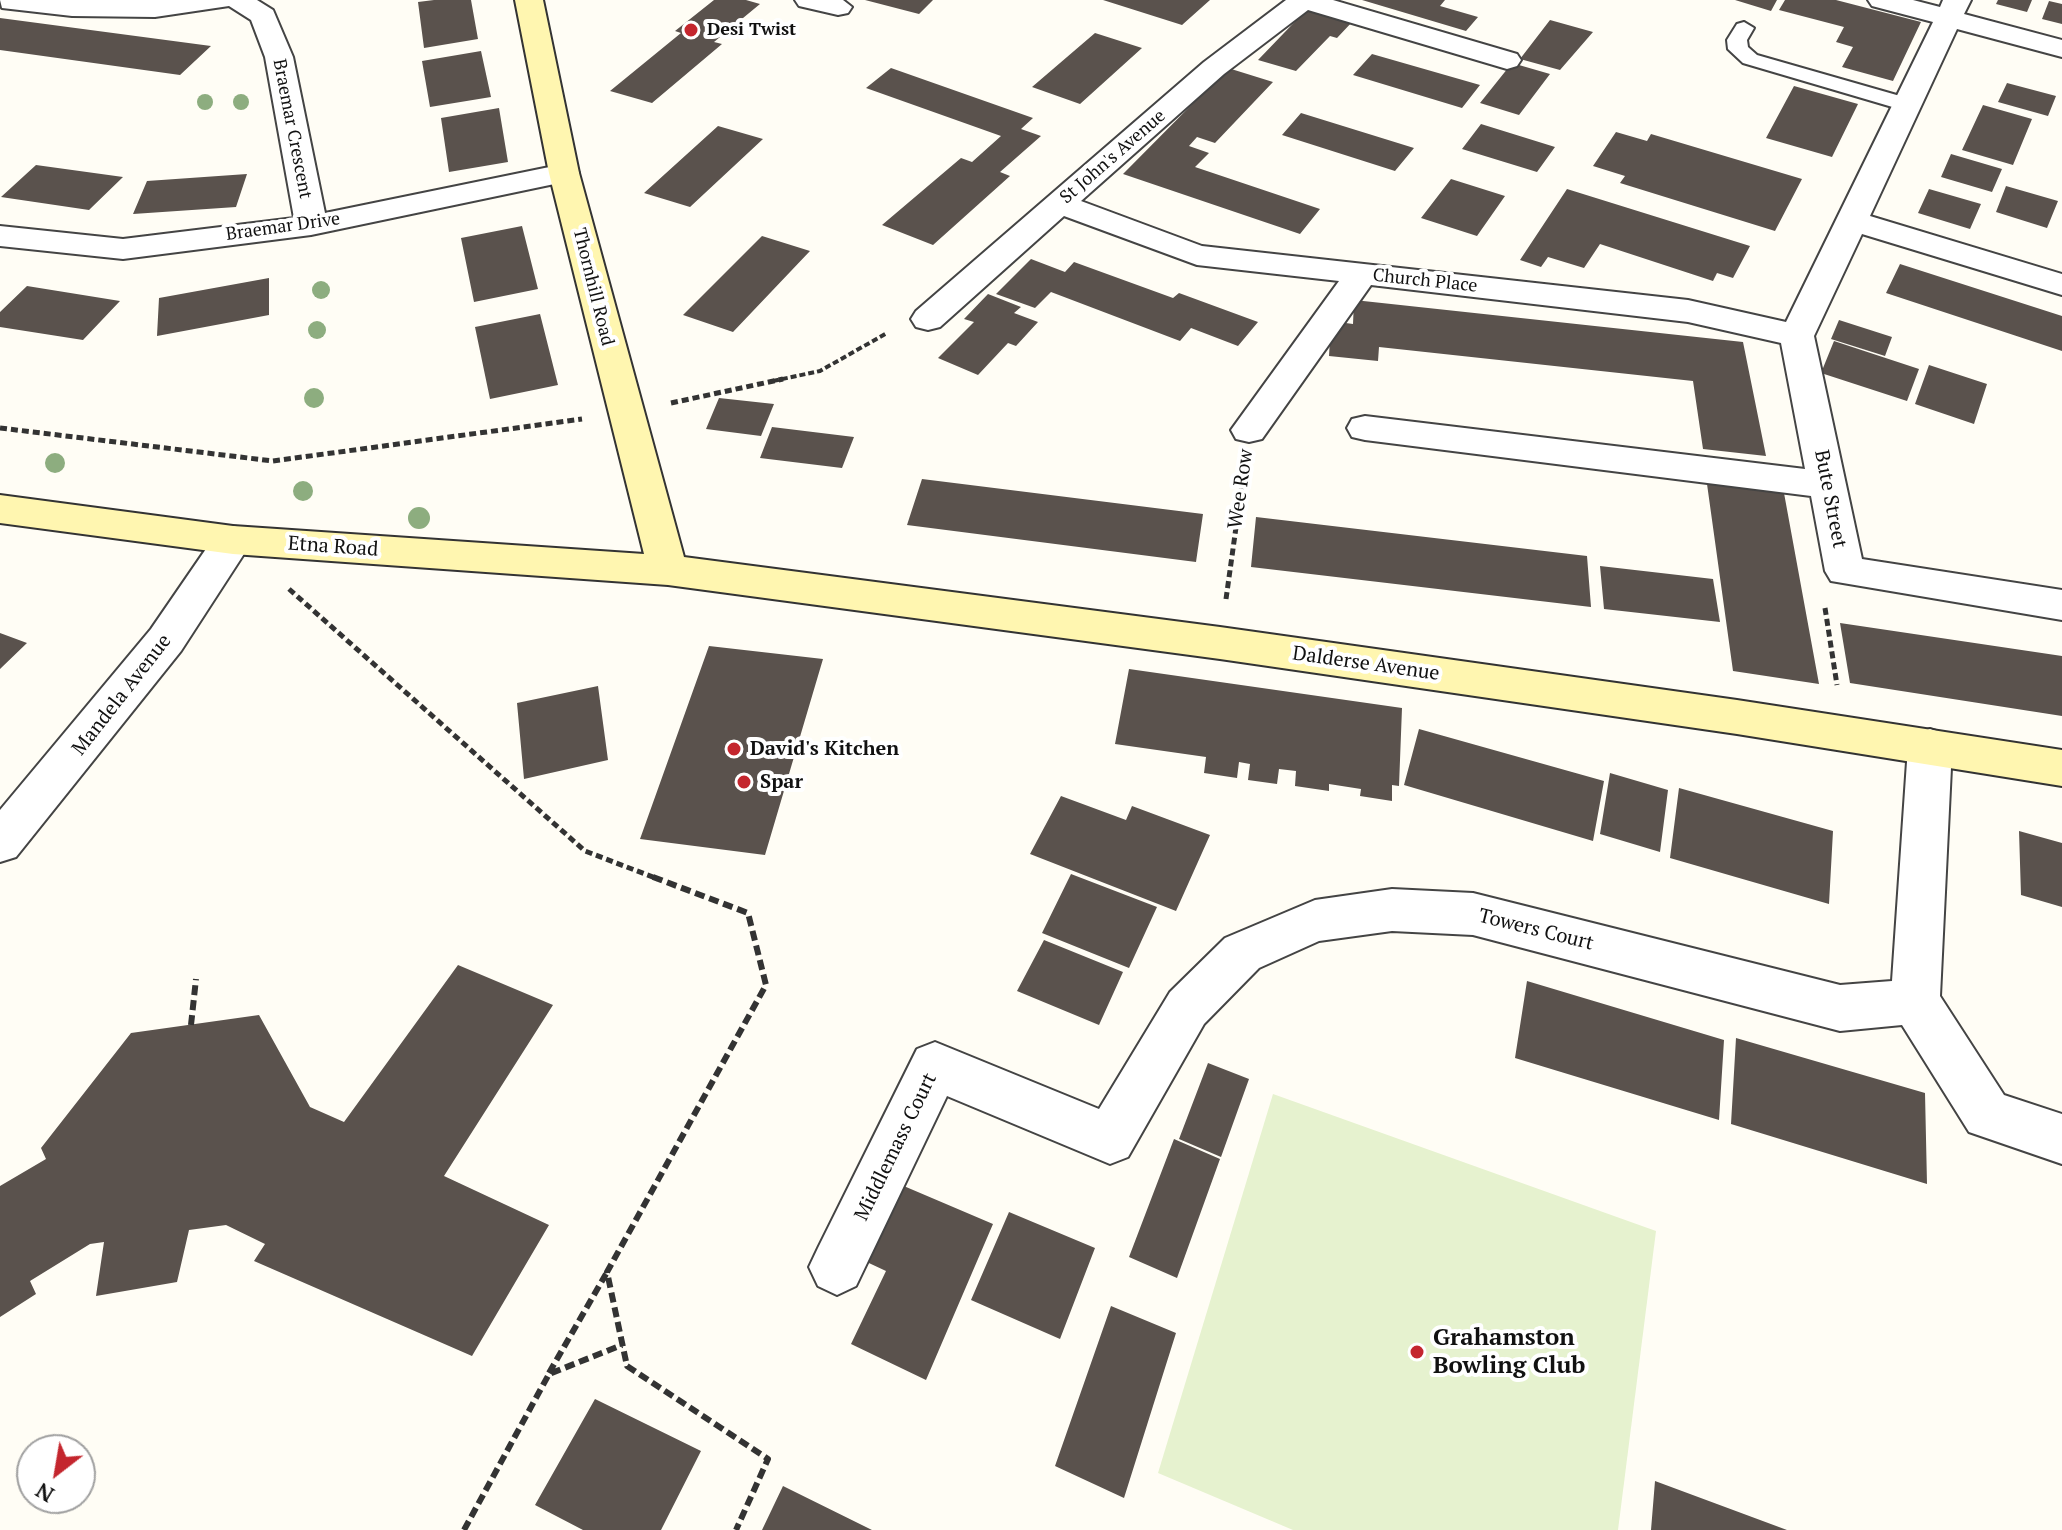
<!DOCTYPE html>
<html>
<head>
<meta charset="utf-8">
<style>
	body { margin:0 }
	#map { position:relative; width:2062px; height:1530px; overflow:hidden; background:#fffdf5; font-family:"PT Serif",serif }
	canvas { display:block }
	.north { position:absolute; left:16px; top:1434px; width:80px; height:80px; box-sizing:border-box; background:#fff; border:2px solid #a0a0a0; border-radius:50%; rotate:211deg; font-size:22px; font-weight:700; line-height:32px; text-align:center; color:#111 }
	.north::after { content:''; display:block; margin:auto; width:28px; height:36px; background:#c4262e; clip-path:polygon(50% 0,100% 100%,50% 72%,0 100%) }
</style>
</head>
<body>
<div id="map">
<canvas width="2062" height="1530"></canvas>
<div class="north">N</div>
</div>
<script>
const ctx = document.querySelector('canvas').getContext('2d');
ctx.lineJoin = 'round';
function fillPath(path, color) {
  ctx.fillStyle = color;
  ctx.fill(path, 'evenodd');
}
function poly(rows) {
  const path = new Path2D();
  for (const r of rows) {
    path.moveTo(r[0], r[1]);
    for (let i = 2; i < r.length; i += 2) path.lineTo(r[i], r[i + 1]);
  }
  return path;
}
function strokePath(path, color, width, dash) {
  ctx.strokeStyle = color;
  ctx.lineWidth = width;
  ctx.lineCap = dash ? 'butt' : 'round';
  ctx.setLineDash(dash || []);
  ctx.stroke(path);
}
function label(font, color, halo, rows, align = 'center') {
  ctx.font = font + ' "PT Serif",serif';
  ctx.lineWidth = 8;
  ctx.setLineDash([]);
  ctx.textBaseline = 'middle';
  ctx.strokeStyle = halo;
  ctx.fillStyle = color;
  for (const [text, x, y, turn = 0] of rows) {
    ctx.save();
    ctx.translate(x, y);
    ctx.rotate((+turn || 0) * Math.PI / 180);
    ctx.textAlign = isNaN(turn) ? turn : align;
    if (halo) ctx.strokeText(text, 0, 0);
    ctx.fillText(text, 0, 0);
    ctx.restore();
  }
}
fillPath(poly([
	[1273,1094,1656,1231,1618,1530,1293,1530,1158,1473]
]), '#e6f2cf');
fillPath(poly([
	[434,0,471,0,478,39,424,48,418,2],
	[714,0,746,0,760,4,714,42,722,44,652,103,610,91,681,33,675,31],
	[865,0,933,0,919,14],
	[1103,0,1210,0,1182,25],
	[1362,0,1445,0,1440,6,1478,17,1466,31],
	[1735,0,1777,0,1771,11],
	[1785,0,1836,0,1921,22,1893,81,1842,67,1853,47,1836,42,1844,27,1779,10],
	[1998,0,2032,0,2027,12,1996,4],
	[2049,1,2062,4,2062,24,2042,19],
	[1308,8,1353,21,1337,38,1330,36,1296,71,1258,60],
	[0,18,211,46,180,75,0,50],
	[1550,20,1593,32,1560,70,1520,59],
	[1095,33,1142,48,1080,104,1032,87],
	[481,51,491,97,430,107,422,61],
	[1372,54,1480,85,1462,108,1353,75],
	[1512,63,1550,74,1519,115,1480,103],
	[891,68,1033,118,1021,129,1041,136,1000,172,1010,176,933,245,882,225,961,158,972,162,1001,136,866,88],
	[1228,68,1273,82,1215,143,1197,137,1189,146,1209,153,1195,167,1320,209,1300,234,1123,174],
	[2007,83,2056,96,2048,116,1998,102],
	[1794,86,1858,104,1832,157,1766,138],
	[1983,105,2032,119,2013,165,1962,150],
	[499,108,508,162,449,172,441,118],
	[1301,113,1414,148,1395,171,1282,135],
	[1481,124,1555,147,1537,172,1462,149],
	[718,126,763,139,690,207,644,193],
	[1616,132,1647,141,1651,134,1802,179,1775,231,1620,183,1625,176,1593,166],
	[1951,154,2002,169,1992,192,1941,177],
	[36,165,123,177,89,210,1,197],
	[247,174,236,207,133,214,147,181],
	[1451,179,1505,196,1477,236,1421,218],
	[2006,186,2058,201,2047,228,1996,212],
	[1567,189,1750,246,1733,278,1717,273,1713,281,1600,244,1584,268,1548,257,1541,267,1520,260],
	[1929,189,1981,204,1970,229,1918,213],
	[522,226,538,289,474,302,461,238],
	[762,236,810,251,733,332,683,315],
	[1031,259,1065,272,1074,262,1173,298,1179,293,1258,322,1238,346,1191,328,1180,341,1051,292,1035,308,996,294],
	[1900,264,2062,316,2062,351,1886,293],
	[269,278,269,315,157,336,159,298],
	[27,286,120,301,83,340,0,327,0,312],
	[988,294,1021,307,1014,313,1038,322,1016,346,1008,343,978,375,938,358,974,322,964,319],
	[1354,300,1743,342,1766,456,1703,449,1693,381,1379,347,1378,361,1329,356,1331,321,1353,324],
	[540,314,558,385,490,399,475,327],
	[1839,320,1892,337,1885,356,1831,339],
	[1834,341,1919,369,1907,401,1821,373],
	[1929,365,1987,384,1974,424,1915,404],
	[719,398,774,404,761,436,706,429],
	[772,427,854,437,842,468,760,458],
	[922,479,1203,514,1196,562,907,525],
	[1707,484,1784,493,1819,684,1733,671],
	[1256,517,1587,556,1591,607,1251,567],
	[1600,566,1713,579,1720,622,1604,609],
	[1840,623,2062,656,2062,716,1850,683],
	[0,633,27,643,0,669],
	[709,646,823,659,765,855,640,839],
	[1129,669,1402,708,1399,786,1392,785,1392,801,1360,796,1361,789,1329,784,1329,791,1295,786,1296,771,1279,769,1277,784,1248,780,1250,764,1239,762,1237,778,1204,773,1206,757,1115,744],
	[598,686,608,760,524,779,517,703],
	[1419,729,1604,781,1593,841,1404,785],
	[1610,773,1668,790,1660,852,1600,834],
	[1679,788,1833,831,1829,904,1670,858],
	[1061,796,1126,820,1132,806,1210,835,1176,911,1030,854],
	[2019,831,2062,843,2062,907,2021,895],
	[1071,874,1157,907,1129,968,1042,933],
	[1044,940,1123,972,1099,1025,1017,991],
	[458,965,553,1005,444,1176,549,1225,472,1356,254,1261,265,1244,226,1225,189,1230,177,1282,96,1296,104,1242,90,1244,30,1281,36,1294,0,1317,0,1186,46,1159,41,1148,131,1033,259,1015,310,1107,344,1122],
	[1527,981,1724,1040,1719,1120,1515,1058],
	[1736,1038,1925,1093,1927,1184,1731,1124],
	[1208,1063,1249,1079,1221,1157,1179,1139],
	[1174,1139,1220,1159,1177,1278,1129,1257],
	[892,1181,993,1224,926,1380,851,1344,886,1271,856,1257],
	[1009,1212,1095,1248,1060,1339,971,1300],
	[1111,1306,1176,1333,1124,1498,1055,1466],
	[595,1399,701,1451,661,1530,583,1530,535,1505],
	[1655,1481,1787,1530,1651,1530],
	[783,1486,872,1530,762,1530]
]), '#5a524d');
const lane = poly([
	[1744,22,1754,28,1747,40,1748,47,1757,55,1914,100,1917,105,1906,111,1743,63,1728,49,1727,40,1737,24,1744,22]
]);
const street = poly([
	[0,0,257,0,273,10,293,57,325,213,564,164,575,166,579,173,575,180,564,182,311,235,123,259,0,246,0,226,123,239,294,218,265,57,251,20,229,6,155,17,72,16,2,8,0,0],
	[795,0,843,0,852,7,848,13,838,15,799,6,795,0],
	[1286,0,1333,0,1517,54,1521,60,1517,66,1507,69,1308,10,1224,74,1081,201,1202,246,1688,300,1786,322,1933,22,1872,6,1868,0,1913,0,1940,7,1943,0,1971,0,1964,14,2062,40,2062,57,1957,29,1870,216,2062,274,2062,295,1862,234,1814,336,1862,559,2062,590,2062,620,1831,581,1825,571,1811,496,1365,440,1352,437,1347,428,1352,419,1365,416,1805,469,1781,343,1688,322,1371,285,1262,439,1249,442,1236,439,1231,430,1339,281,1197,265,1064,216,940,327,928,330,916,327,911,319,916,311,1204,62,1286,0],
	[233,526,247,530,253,540,181,651,16,857,0,862,0,810,151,629,219,530,233,526],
	[1930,729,1945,734,1952,747,1940,996,2004,1095,2062,1114,2062,1164,1969,1132,1902,1025,1840,1031,1473,935,1392,931,1319,941,1259,968,1204,1024,1128,1157,1110,1164,947,1096,856,1286,837,1295,818,1286,809,1267,818,1248,917,1049,935,1042,1099,1109,1170,992,1225,938,1315,900,1392,889,1473,893,1840,985,1892,981,1908,747,1915,734,1930,729]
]);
const secondary = poly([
	[515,0,543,0,579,173,684,557,1220,627,1737,700,2062,750,2062,786,1737,734,1220,659,668,585,233,554,0,523,0,495,233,526,644,554,549,173,515,0]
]);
strokePath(lane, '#444', 4);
strokePath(street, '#444', 4);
strokePath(secondary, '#333', 4);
strokePath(poly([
	[773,381,820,371,887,333]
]), '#333', 4, [6, 3]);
strokePath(poly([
	[671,403,783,379],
	[0,428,273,461,582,419],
	[289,589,585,851,658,879],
	[1226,599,1244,470],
	[1825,608,1837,685]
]), '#333', 5, [7, 4]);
strokePath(poly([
	[653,877,748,913,766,985,607,1272,627,1366,768,1459,736,1530],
	[191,1025,196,979],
	[549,1373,606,1274],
	[464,1530,549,1374,622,1345]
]), '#333', 6, [10, 5]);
fillPath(lane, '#fff');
fillPath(street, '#fff');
fillPath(secondary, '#fff6b0');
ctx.fillStyle = '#8dad7f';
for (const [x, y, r] of [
	[205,102,8],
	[241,102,8],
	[321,290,9],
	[317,330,9],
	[314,398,10],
	[55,463,10],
	[303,491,10],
	[419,518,11]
]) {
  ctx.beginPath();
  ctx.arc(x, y, r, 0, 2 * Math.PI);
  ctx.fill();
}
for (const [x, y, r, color] of [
	[691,30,8,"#c4262e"],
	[734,749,8,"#c4262e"],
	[744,782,8,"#c4262e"],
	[1417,1352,8,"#c4262e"]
]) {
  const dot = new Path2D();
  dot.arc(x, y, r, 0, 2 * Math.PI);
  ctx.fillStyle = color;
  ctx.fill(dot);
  strokePath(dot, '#fff', 3);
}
label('bold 18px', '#111', '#fff', [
	["Desi Twist",707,30]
], 'left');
label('18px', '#111', '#fff', [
	["Braemar Crescent",292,129,79],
	["St John's Avenue",1113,157,-41],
	["Braemar Drive",283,227,-8],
	["Church Place",1425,281,6],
	["Thornhill Road",593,287,76]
]);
label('20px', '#111', '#fff', [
	["Wee Row",1241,489,-82],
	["Bute Street",1830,499,79],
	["Etna Road",333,547,4],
	["Dalderse Avenue",1366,664,8],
	["Mandela Avenue",122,695,-52],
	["Towers Court",1536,930,14],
	["Middlemass Court",896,1147,-64]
]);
label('bold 20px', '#111', '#fff', [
	["David's Kitchen",750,749],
	["Spar",760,782]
], 'left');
label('bold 24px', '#111', '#fff', [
	["Grahamston",1433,1338],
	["Bowling Club",1433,1366]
], 'left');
</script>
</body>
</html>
